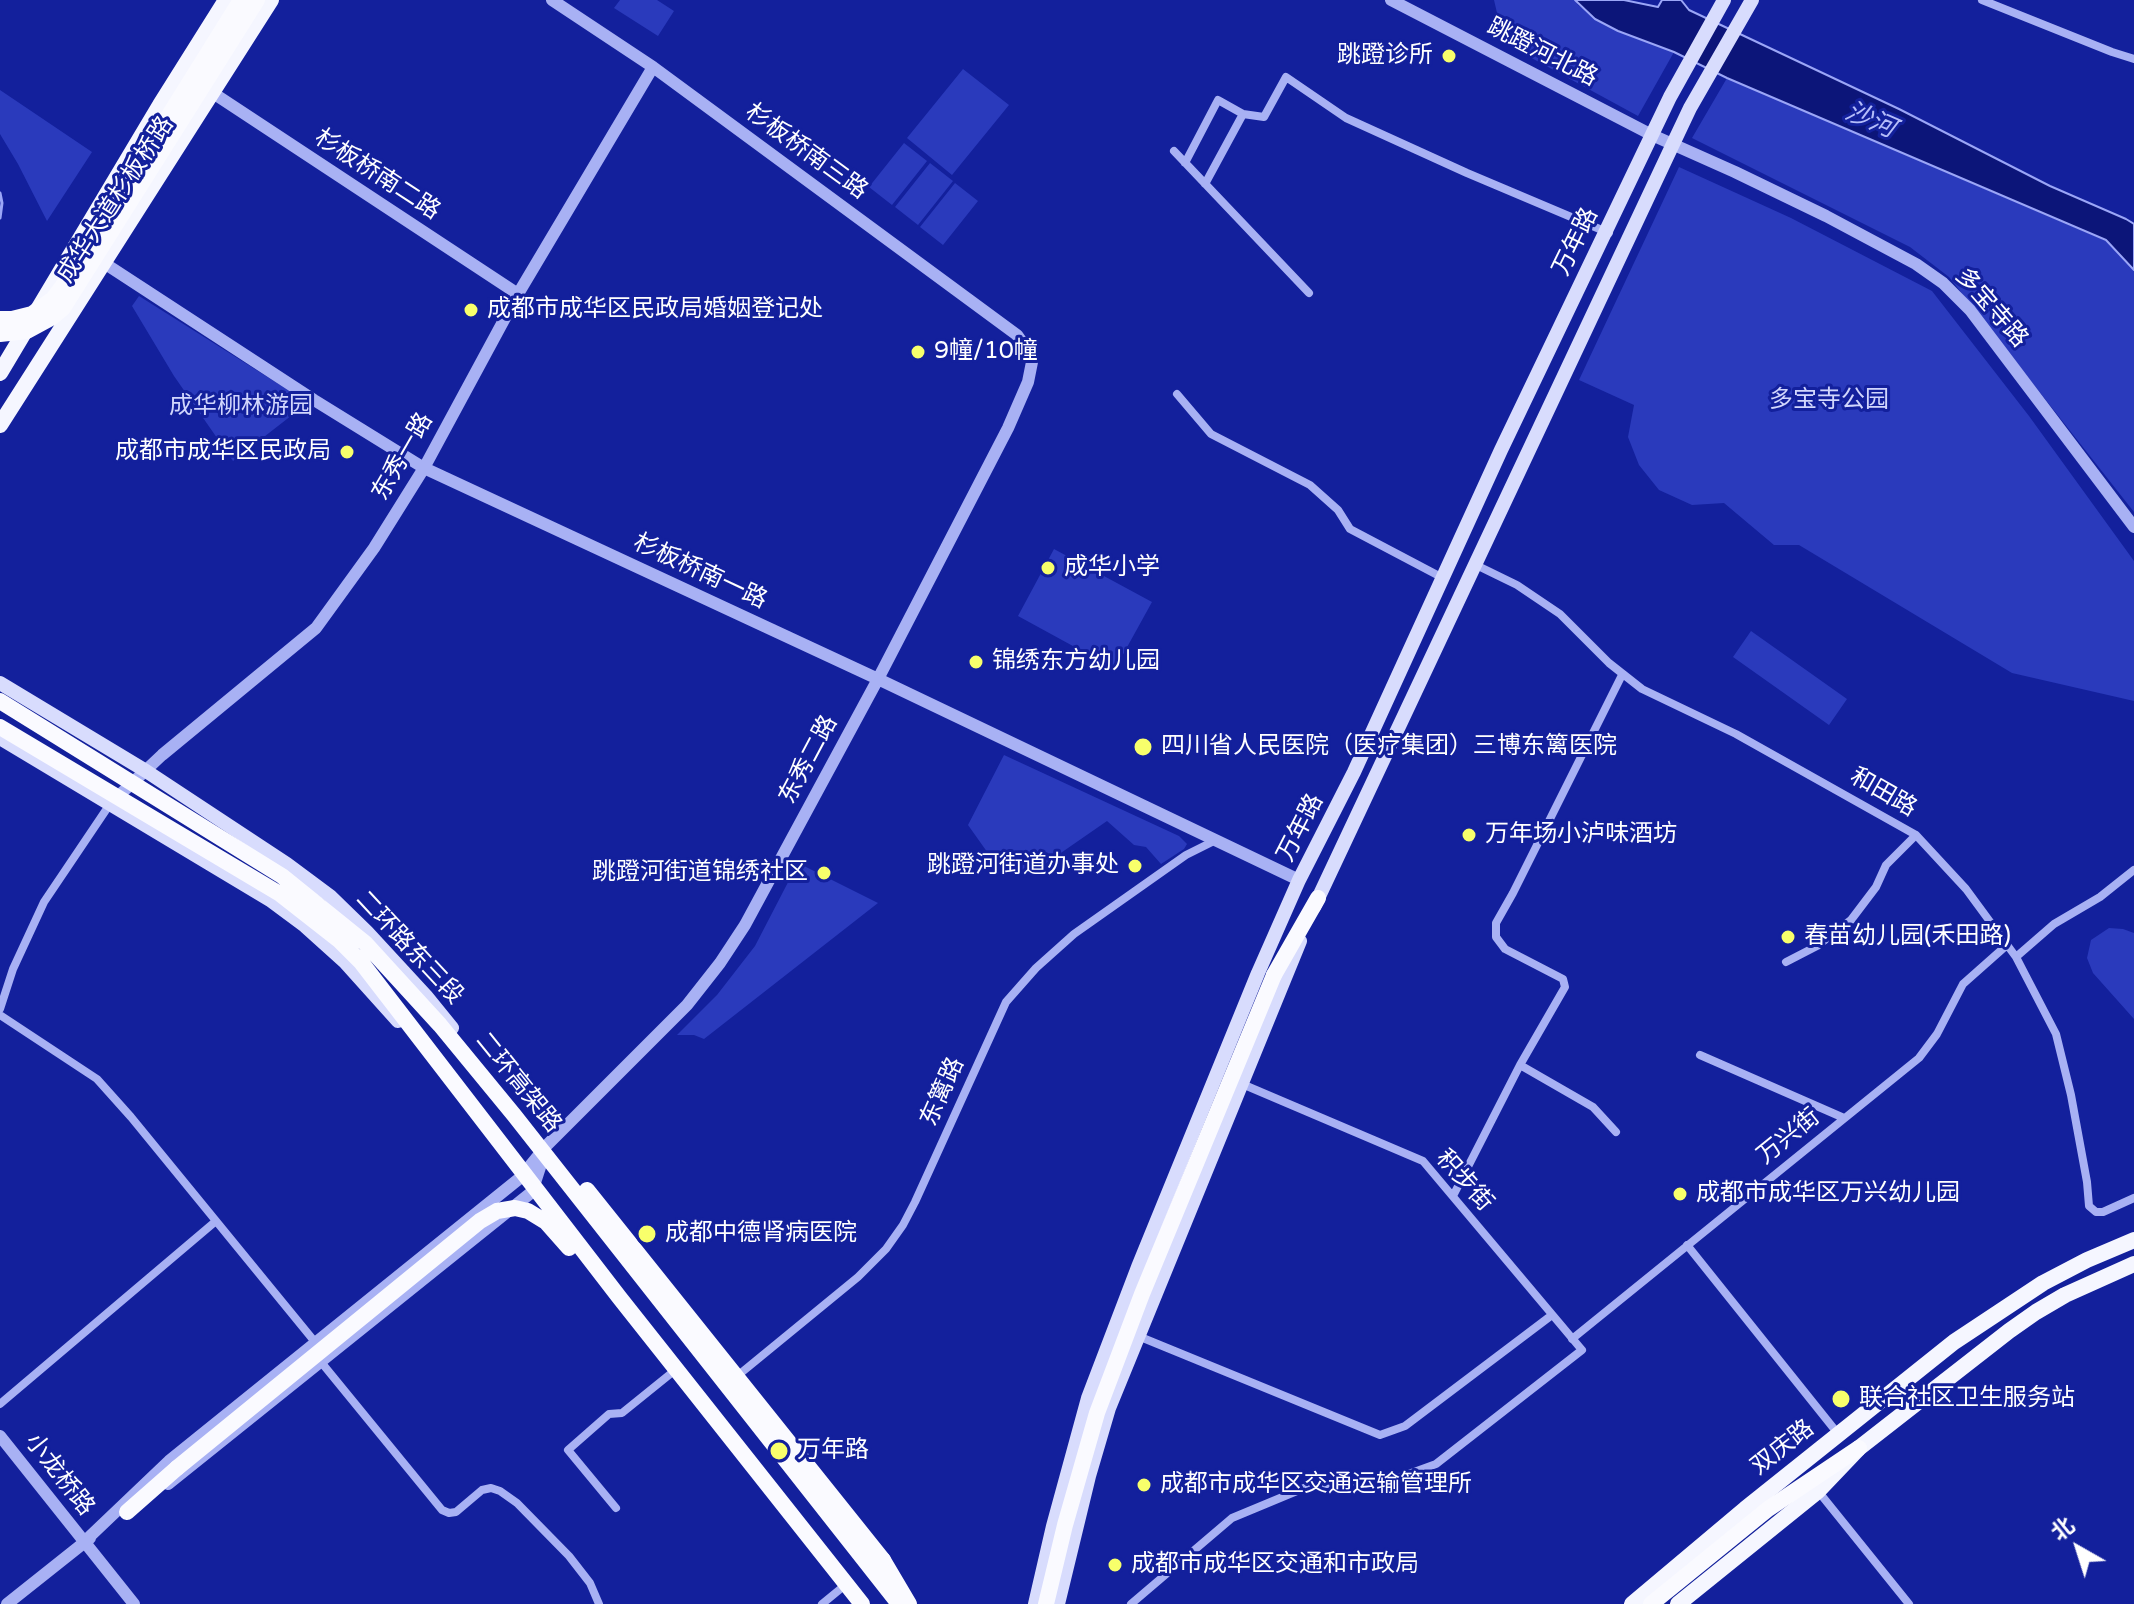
<!DOCTYPE html>
<html>
<head>
<meta charset="utf-8">
<style>
	body { margin:0 }
	#map { position:relative; width:2134px; height:1604px; overflow:hidden; background:#13209c; font-family:"Varela Round","Noto Sans SC",sans-serif }
	canvas { display:block }
	.north { position:absolute; left:2038px; top:1508px; width:80px; height:80px; -webkit-text-stroke:6px #13209c; paint-order:stroke; rotate:321deg; font-size:22px; font-weight:700; line-height:32px; text-align:center; color:#fff }
	.north::after { content:''; display:block; margin:auto; width:28px; height:36px; background:#fff; clip-path:polygon(50% 0,100% 100%,50% 72%,0 100%) }
</style>
</head>
<body>
<div id="map">
<canvas width="2134" height="1604"></canvas>
<div class="north">北</div>
</div>
<script>
const ctx = document.querySelector('canvas').getContext('2d');
ctx.lineJoin = 'round';
function fillPath(path, color) {
  ctx.fillStyle = color;
  ctx.fill(path, 'evenodd');
}
function poly(rows) {
  const path = new Path2D();
  for (const r of rows) {
    path.moveTo(r[0], r[1]);
    for (let i = 2; i < r.length; i += 2) path.lineTo(r[i], r[i + 1]);
  }
  return path;
}
function strokePath(path, color, width, dash) {
  ctx.strokeStyle = color;
  ctx.lineWidth = width;
  ctx.lineCap = dash ? 'butt' : 'round';
  ctx.setLineDash(dash || []);
  ctx.stroke(path);
}
function label(font, color, halo, rows, align = 'center') {
  ctx.font = font + ' "Varela Round","Noto Sans SC",sans-serif';
  ctx.lineWidth = 6;
  ctx.setLineDash([]);
  ctx.textBaseline = 'middle';
  ctx.strokeStyle = halo;
  ctx.fillStyle = color;
  for (const [text, x, y, turn = 0] of rows) {
    ctx.save();
    ctx.translate(x, y);
    ctx.rotate((+turn || 0) * Math.PI / 180);
    ctx.textAlign = isNaN(turn) ? turn : align;
    if (halo) ctx.strokeText(text, 0, 0);
    ctx.fillText(text, 0, 0);
    ctx.restore();
  }
}
fillPath(poly([
	[620,0,657,0,674,11,658,36,614,8],
	[1494,0,1575,0,1578,5,1618,31,1674,52,1638,116,1504,43],
	[963,69,1009,105,952,175,907,138],
	[1727,78,2106,241,2134,270,2134,512,1949,277,1910,247,1692,138],
	[0,90,92,152,47,221,18,164,0,134],
	[904,143,927,161,892,205,869,187],
	[930,163,953,181,918,225,895,207],
	[1679,167,1791,218,1932,291,2029,416,2134,561,2134,701,2012,673,1799,545,1774,545,1724,503,1692,505,1659,490,1639,465,1628,437,1634,405,1579,380],
	[955,183,978,201,943,245,920,227],
	[139,296,296,395,305,405,233,461,174,376,132,306],
	[1054,549,1152,602,1115,669,1018,616],
	[1751,631,1847,699,1829,725,1733,657],
	[1004,755,1179,836,1187,844,1184,849,1161,864,1146,847,1134,845,1107,821,1042,866,1014,875,990,856,968,825],
	[798,863,878,903,704,1039,694,1035,677,1035,717,995,755,946],
	[2109,928,2123,929,2134,933,2134,1019,2093,973,2087,958,2091,940]
]), '#2a3abc');
const water = poly([
	[1575,0,1624,0,1658,7,1662,0,1681,0,1689,10,1899,109,2050,186,2126,219,2134,224,2134,270,2106,240,1727,78,1674,52,1618,31,1595,19,1575,0]
]);
fillPath(water, '#0c1579');
strokePath(water, '#9ba6f7', 2);
strokePath(poly([
	[0,193,2,203,0,218]
]), '#9ba6f7', 3);
strokePath(poly([
	[1982,0,2112,52,2134,59],
	[1243,114,1264,117,1286,77,1346,118,1467,173,1609,233],
	[1174,151,1309,293],
	[1185,163,1218,100,1243,114,1205,184],
	[1177,394,1211,434,1310,485,1338,510,1350,529,1443,578],
	[1476,565,1517,585,1560,614,1609,663,1642,689,1736,734,1916,835,1966,889,2016,957,2056,1034,2071,1095,2087,1182,2089,1206,2096,1212,2103,1212,2134,1198],
	[2016,957,2054,924,2100,897,2134,870],
	[1786,962,1817,946,1851,920,1876,887,1886,865,1916,835],
	[0,1009,13,969,44,902,110,804],
	[0,1015,97,1079,131,1117,315,1342],
	[1700,1055,1844,1118],
	[1520,1065,1593,1107,1616,1132],
	[1453,1196,1520,1065,1565,987,1563,979,1505,949,1496,937,1496,923,1513,893,1622,675],
	[1687,1245,1839,1435],
	[1138,1336,1380,1435,1405,1426,1552,1315],
	[1572,1339,1919,1058,1937,1034,1963,984,2007,945],
	[321,1362,442,1510,449,1513,456,1512,482,1490,491,1488,500,1491,517,1503,569,1556,590,1583,599,1604],
	[736,1377,858,1277,886,1249,903,1225,915,1202,1006,1002,1036,968,1074,934,1186,855,1216,840],
	[0,1404,216,1221],
	[1818,1491,1909,1604],
	[616,1508,568,1450,609,1414,622,1413,674,1371],
	[822,1604,844,1586],
	[1131,1604,1232,1518,1309,1486,1346,1482,1392,1480,1436,1464,1582,1350,1423,1161,1242,1084]
]), '#a8b1f4', 8);
strokePath(poly([
	[1391,0,1652,135,1735,172,1826,216,1916,264,1943,283,1970,310,2134,527],
	[213,93,518,294],
	[104,263,314,400,424,468,878,679,1299,880],
	[112,802,162,755,316,628,374,548,424,468,518,294,653,67],
	[0,1436,134,1604],
	[168,1484,532,1192,545,1152],
	[84,1542,169,1461,520,1178,547,1145,687,1005,720,963,745,925,878,679,1008,428,1028,382,1032,362,1026,348,1017,335,653,67,552,0],
	[7,1604,90,1538]
]), '#a8b1f4', 12);
strokePath(poly([
	[0,683,146,771,287,864,330,896,367,932,426,996,452,1028],
	[0,738,270,900,305,926,345,962,398,1021],
	[1314,907,1673,144,1690,108,1752,0],
	[1035,1604,1053,1526,1088,1398,1138,1267,1258,973,1299,880,1354,772,1501,450,1670,97,1724,0],
	[1058,1604,1089,1476,1109,1408,1300,941]
]), '#d8dcfd', 14);
strokePath(poly([
	[0,373,160,105,226,0],
	[0,425,271,0],
	[1632,1604,1745,1509,1954,1342,2043,1283,2087,1260,2134,1240],
	[1678,1604,1818,1491,1859,1448,2009,1331,2036,1312,2065,1295,2134,1264]
]), '#f5f6ff', 16);
strokePath(poly([
	[1274,975,1318,898],
	[127,1512,177,1468],
	[883,1560,909,1604],
	[1651,1604,1768,1509,1859,1448]
]), '#fafaff', 16);
strokePath(poly([
	[0,319,12,319,32,314,53,299,62,287,241,0],
	[0,334,27,331,51,318,63,308,257,0],
	[0,701,282,876,365,943,440,1025,514,1115,899,1604],
	[0,727,280,894,340,941,361,962,619,1297,862,1604],
	[587,1190,883,1560],
	[177,1468,480,1221,497,1211,515,1208,528,1211,546,1222,569,1248],
	[1046,1604,1065,1525,1097,1413,1142,1294,1274,975]
]), '#fafaff', 16);
for (const [x, y, r, color] of [
	[1449,56,8,"#f8ff6b"],
	[471,310,8,"#f8ff6b"],
	[918,352,8,"#f8ff6b"],
	[347,452,8,"#f8ff6b"],
	[1048,568,8,"#f8ff6b"],
	[976,662,8,"#f8ff6b"],
	[1143,747,10,"#f8ff6b"],
	[1469,835,8,"#f8ff6b"],
	[1135,866,8,"#f8ff6b"],
	[824,873,8,"#f8ff6b"],
	[1788,937,8,"#f8ff6b"],
	[1680,1194,8,"#f8ff6b"],
	[647,1234,10,"#f8ff6b"],
	[1841,1399,10,"#f8ff6b"],
	[779,1451,10,"#f8ff6b"],
	[1144,1485,8,"#f8ff6b"],
	[1115,1565,8,"#f8ff6b"]
]) {
  const dot = new Path2D();
  dot.arc(x, y, r, 0, 2 * Math.PI);
  ctx.fillStyle = color;
  ctx.fill(dot);
  strokePath(dot, '#13209c', 3);
}
label('24px', '#fff', '#13209c', [
	["跳蹬河北路",1542,53,27],
	["杉板桥南三路",806,152,36],
	["杉板桥南二路",377,175,33],
	["成华大道杉板桥路",116,200,-57],
	["万年路",1576,242,-64],
	["多宝寺路",1991,308,49],
	["东秀一路",403,457,-60],
	["杉板桥南一路",700,572,25],
	["东秀二路",809,760,-62],
	["和田路",1883,793,30],
	["万年路",1301,828,-63],
	["二环路东三段",409,948,47],
	["二环高架路",518,1083,51],
	["东篱路",943,1092,-66],
	["万兴街",1789,1137,-39],
	["积步街",1464,1181,48],
	["双庆路",1783,1448,-38],
	["小龙桥路",59,1475,52]
]);
label('24px', '#fff', '#13209c', [
	["跳蹬诊所",1433,56,"right"],
	["成都市成华区民政局婚姻登记处",487,310],
	["9幢/10幢",934,352],
	["成都市成华区民政局",331,452,"right"],
	["成华小学",1064,568],
	["锦绣东方幼儿园",992,662],
	["四川省人民医院（医疗集团）三博东篱医院",1161,747],
	["万年场小泸味酒坊",1485,835],
	["跳蹬河街道办事处",1119,866,"right"],
	["跳蹬河街道锦绣社区",808,873,"right"],
	["春苗幼儿园(禾田路)",1804,937],
	["成都市成华区万兴幼儿园",1696,1194],
	["成都中德肾病医院",665,1234],
	["联合社区卫生服务站",1859,1399],
	["万年路",797,1451],
	["成都市成华区交通运输管理所",1160,1485],
	["成都市成华区交通和市政局",1131,1565]
], 'left');
label('24px', '#d1d6fd', '#13209c', [
	["多宝寺公园",1829,401],
	["成华柳林游园",241,407]
]);
label('italic 26px', '#b5bdfa', '#13209c', [
	["沙河",1870,121,23]
]);
</script>
</body>
</html>
